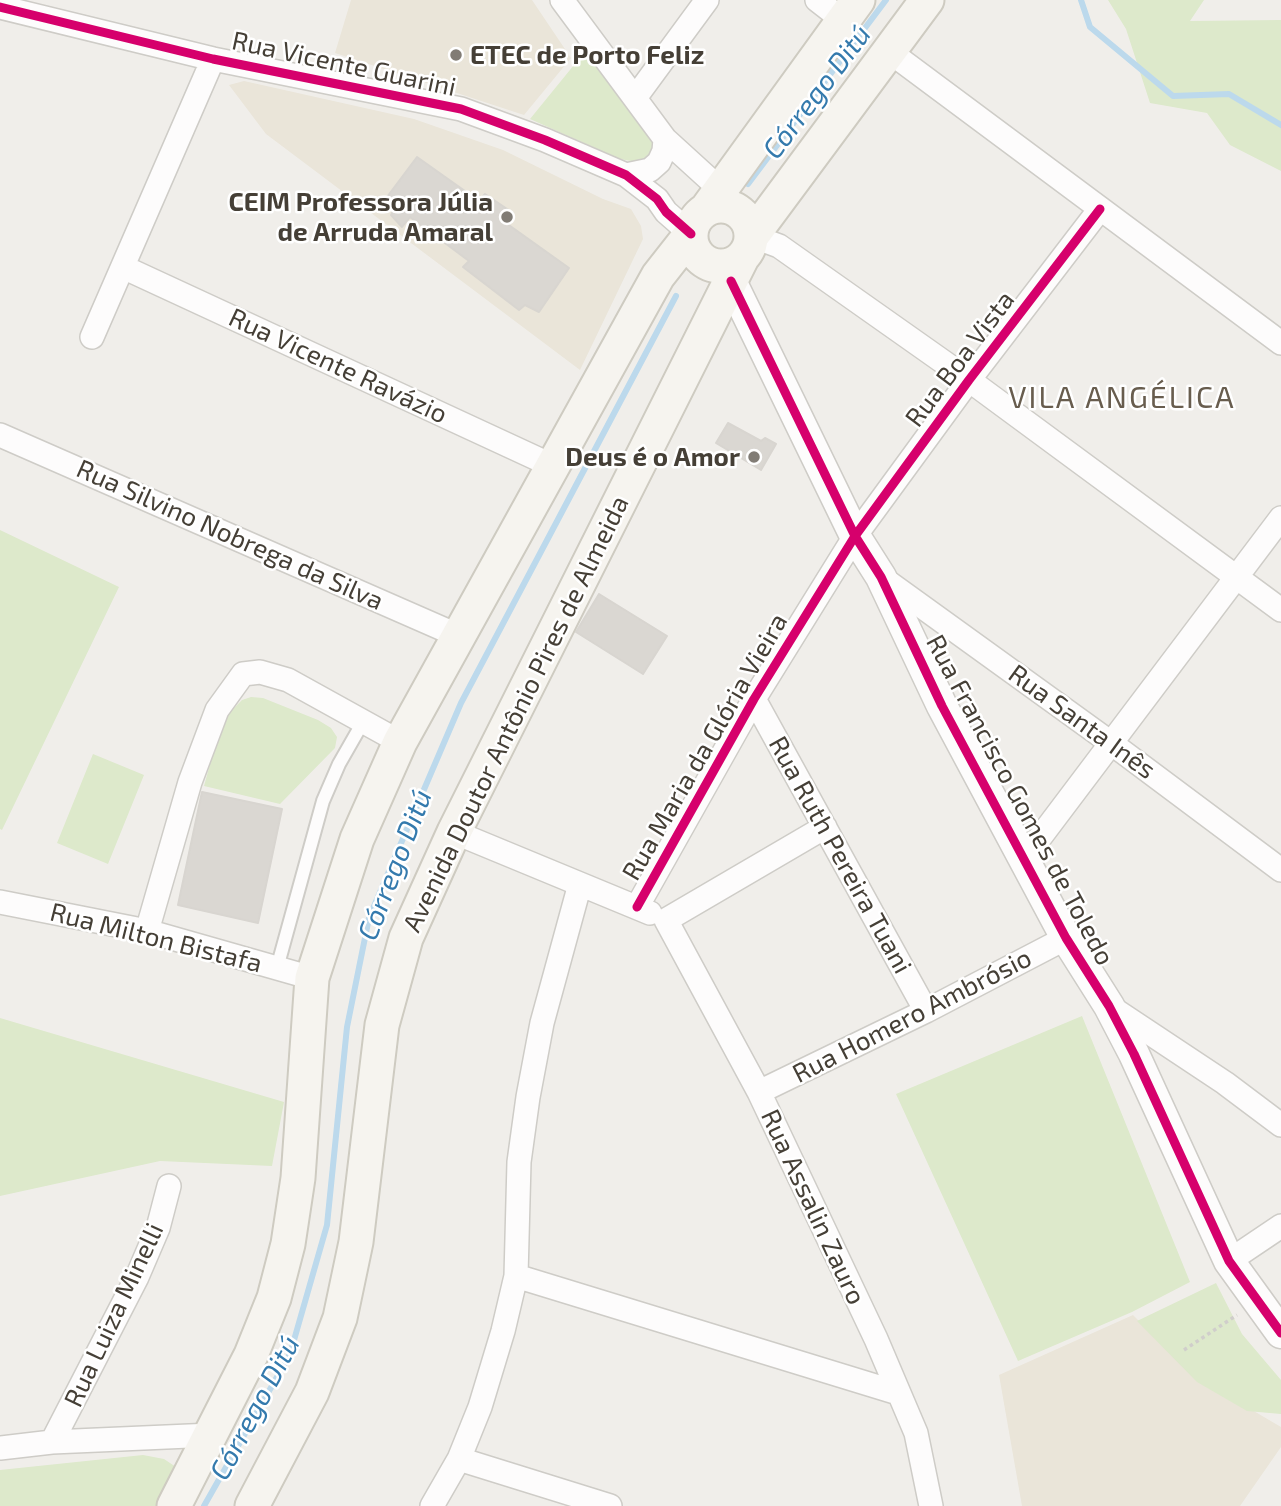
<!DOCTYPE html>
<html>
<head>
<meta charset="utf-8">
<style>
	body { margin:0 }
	canvas { display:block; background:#f0eeea }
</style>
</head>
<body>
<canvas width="1281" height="1506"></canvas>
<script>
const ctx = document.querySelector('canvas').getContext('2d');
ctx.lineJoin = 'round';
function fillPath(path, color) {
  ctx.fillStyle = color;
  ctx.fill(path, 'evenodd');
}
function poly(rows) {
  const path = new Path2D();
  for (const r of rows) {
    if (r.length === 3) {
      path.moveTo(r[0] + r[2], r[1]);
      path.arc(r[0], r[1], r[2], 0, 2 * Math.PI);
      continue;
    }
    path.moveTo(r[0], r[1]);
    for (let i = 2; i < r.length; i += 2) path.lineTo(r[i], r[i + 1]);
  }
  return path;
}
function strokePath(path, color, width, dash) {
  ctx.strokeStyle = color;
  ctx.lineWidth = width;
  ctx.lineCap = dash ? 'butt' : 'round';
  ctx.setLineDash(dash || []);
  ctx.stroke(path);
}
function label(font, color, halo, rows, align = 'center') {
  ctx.font = font + ' "Exo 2",sans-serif';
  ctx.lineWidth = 5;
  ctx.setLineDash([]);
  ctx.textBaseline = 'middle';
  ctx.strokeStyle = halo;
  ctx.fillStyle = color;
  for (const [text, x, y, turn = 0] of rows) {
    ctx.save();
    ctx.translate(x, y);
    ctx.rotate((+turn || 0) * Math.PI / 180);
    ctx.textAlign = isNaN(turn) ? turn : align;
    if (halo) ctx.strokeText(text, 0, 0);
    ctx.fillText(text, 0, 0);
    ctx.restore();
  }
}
fillPath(poly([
	[351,0,532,0,571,58,524,115,335,53],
	[244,81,414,119,503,150,603,199,631,209,641,226,643,239,580,370,266,134,229,85],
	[1133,1315,1194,1376,1281,1427,1281,1447,1240,1506,1022,1506,999,1375]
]), '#eae5d9');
fillPath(poly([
	[1108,0,1204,0,1190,21,1281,20,1281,171,1230,145,1207,113,1150,103,1126,29],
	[587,49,653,138,654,154,642,163,620,159,530,119],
	[0,530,119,587,2,830,0,829],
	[251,697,263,698,318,720,331,728,337,737,335,748,280,804,204,786,215,746,222,725,231,711,242,700],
	[93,754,144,775,108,864,57,843],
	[1082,1016,1190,1282,1132,1312,1018,1361,896,1094],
	[0,1018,284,1102,272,1166,160,1161,0,1196],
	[1216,1283,1242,1334,1281,1380,1281,1414,1247,1411,1197,1382,1137,1321],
	[143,1455,164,1459,176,1467,158,1506,0,1506,0,1470]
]), '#dde9cb');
strokePath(poly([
	[1081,0,1090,27,1173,96,1229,94,1281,125],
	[748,184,886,0],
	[204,1506,290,1354,327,1225,347,1027,369,918,461,703,676,296]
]), '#bcd9ec', 6);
const building = poly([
	[417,157,479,201,485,194,513,213,506,223,569,268,539,312,525,305,519,310,463,267,469,261,410,217,402,227,391,215,396,206,387,197,417,157],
	[728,423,761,441,765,438,776,444,761,470,716,443,728,423],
	[599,594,667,636,643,674,576,632,599,594],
	[202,792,282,809,258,923,178,905,202,792]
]);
fillPath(building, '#dad7d2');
strokePath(building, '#d8d5d0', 2);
const service = poly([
	[277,968,323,801,339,764,363,722]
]);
const minor = poly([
	[562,0,665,139,721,190],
	[817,0,844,21],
	[0,7,213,59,461,109,545,140,626,175,657,199,666,212,691,234],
	[890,52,1281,343],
	[635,98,707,0],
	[626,175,650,170,659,162,664,151,665,139],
	[752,236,779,246,969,380,1281,610],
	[123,267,553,466],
	[92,337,213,59],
	[0,435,459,636],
	[881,577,1111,743,1281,870],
	[754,699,926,1011],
	[454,832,650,913],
	[1023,860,1281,518],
	[0,902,147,931,312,978],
	[637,907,754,699,855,536,969,380,1100,209],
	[666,920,759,1092,876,1339,916,1433,931,1506],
	[666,920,825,827],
	[147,931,190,782,217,710,243,674,260,672,288,680,400,742],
	[1109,1006,1225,1083,1281,1125],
	[759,1092,926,1011,1066,938],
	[1229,1261,1281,1226],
	[516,1276,898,1393],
	[52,1442,137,1277,158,1228,169,1186],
	[0,1448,52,1442,212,1435],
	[459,1459,610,1506],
	[432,1506,459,1459,480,1407,503,1331,516,1276,519,1162,528,1097,542,1023,580,884]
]);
const tertiary = poly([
	[731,281,855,536,881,577,942,706,1066,938,1109,1006,1134,1054,1229,1261,1281,1333]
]);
const secondary = poly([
	[721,236,30],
	[706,210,858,0],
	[752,236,927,0],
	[174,1506,251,1355,274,1298,288,1244,298,1178,312,978,357,839,400,742,658,276,691,234],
	[252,1506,312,1392,340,1318,356,1242,382,1025,406,938,454,832,742,258]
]);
strokePath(service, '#ceccc7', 16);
strokePath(minor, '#ceccc7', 26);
strokePath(tertiary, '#ceccc7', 33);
strokePath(secondary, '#cecbc1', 37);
strokePath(poly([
	[1184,1350,1237,1315]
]), '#d0cecb', 3.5, [3.5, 3.5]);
strokePath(service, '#fdfcfc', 12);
strokePath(minor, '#fdfcfc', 23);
strokePath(tertiary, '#fdfcfc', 30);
strokePath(secondary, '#f6f4ef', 33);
strokePath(poly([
	[0,7,213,59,461,109,545,140,626,175,657,199,666,212,691,234],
	[731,281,855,536,881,577,942,706,1066,938,1109,1006,1134,1054,1229,1261,1281,1333],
	[637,907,754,699,855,536,969,380,1100,209]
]), '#d6006c', 9);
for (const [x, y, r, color] of [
	[456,55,7,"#817c75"],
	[507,217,7,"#817c75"],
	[754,457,7,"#817c75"]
]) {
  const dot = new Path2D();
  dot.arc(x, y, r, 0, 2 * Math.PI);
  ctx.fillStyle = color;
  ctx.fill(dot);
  strokePath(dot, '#fff', 2.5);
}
label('bold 26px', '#453f36', '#fff', [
	["ETEC de Porto Feliz",470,55,"left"],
	["CEIM Professora Júlia",493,202],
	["de Arruda Amaral",493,232],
	["Deus é o Amor",740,457]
], 'right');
label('26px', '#453f36', '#fff', [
	["Rua Vicente Guarini",344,64,12],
	["Rua Boa Vista",960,359,-53],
	["Rua Vicente Ravázio",338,366,25],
	["Rua Silvino Nobrega da Silva",230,535,24],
	["Avenida Doutor Antônio Pires de Almeida",516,714,-64],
	["Rua Santa Inês",1082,722,36],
	["Rua Maria da Glória Vieira",705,747,-60],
	["Rua Francisco Gomes de Toledo",1020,800,62],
	["Rua Ruth Pereira Tuani",840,855,61],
	["Rua Milton Bistafa",156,938,14],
	["Rua Homero Ambrósio",912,1016,-27],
	["Rua Assalin Zauro",813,1207,65],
	["Rua Luiza Minelli",114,1315,-65]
]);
label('italic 28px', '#347aad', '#fff', [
	["Córrego Ditú",817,92,-53],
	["Córrego Ditú",395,865,-69],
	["Córrego Ditú",255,1408,-62]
]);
ctx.letterSpacing = '2px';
label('30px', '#685d4e', '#fff', [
	["VILA ANGÉLICA",1122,398]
]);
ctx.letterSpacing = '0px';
</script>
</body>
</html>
